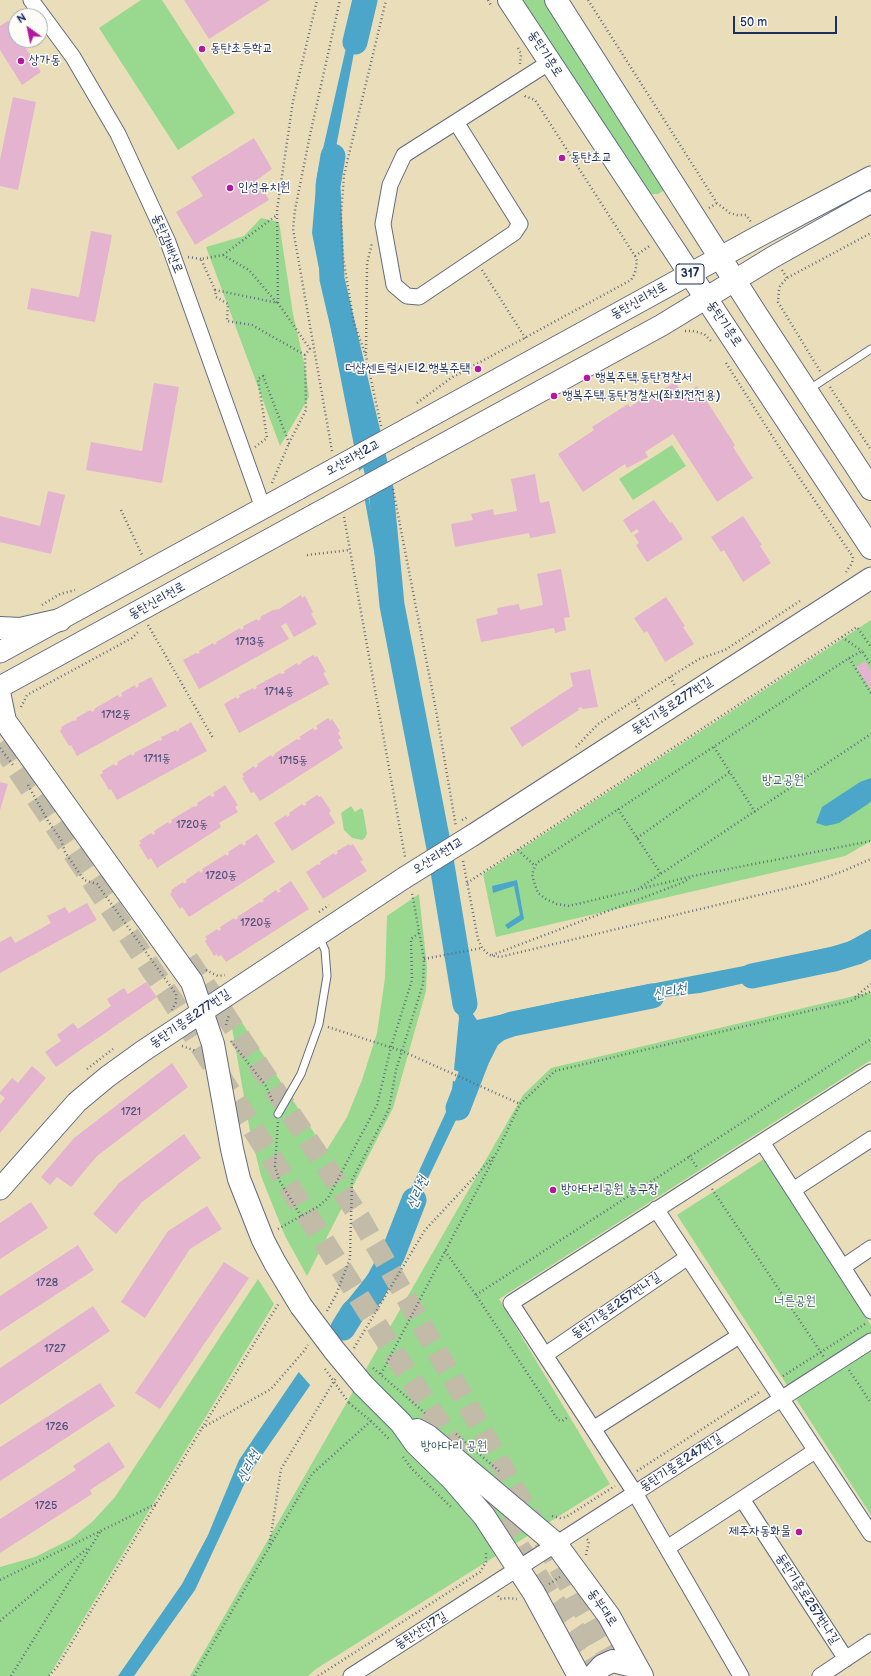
<!DOCTYPE html>
<html>
<head>
<meta charset="utf-8">
<style>
	body { margin:0 }
	#map { position:relative; width:871px; height:1676px; overflow:hidden; background:#eadeba; font-family:"Balsamiq Sans",sans-serif }
	canvas { display:block }
	.north { position:absolute; left:8px; top:8px; width:40px; height:40px; box-sizing:border-box; background:#fdfcf7; border:1px solid #a3aaba; border-radius:50%; rotate:327deg; font-size:11px; font-weight:700; line-height:16px; text-align:center; color:#1b2f5e }
	.north::after { content:''; display:block; margin:auto; width:14px; height:18px; background:#b5179e; clip-path:polygon(50% 0,100% 100%,50% 72%,0 100%) }
	.scale { position:absolute; left:733px; top:16px; width:104px; height:18px; box-sizing:border-box; border:2px solid #1b2f5e; border-top:0; padding-left:5px; font-size:12px; line-height:14px; white-space:nowrap; color:#1b2f5e; -webkit-text-stroke:3px #fdfcf7; paint-order:stroke }
</style>
</head>
<body>
<div id="map">
<canvas width="871" height="1676"></canvas>
<div class="north">N</div>
<div class="scale">50 m</div>
</div>
<script>
const ctx = document.querySelector('canvas').getContext('2d');
ctx.lineJoin = 'round';
function fillPath(path, color) {
  ctx.fillStyle = color;
  ctx.fill(path, 'evenodd');
}
function poly(rows) {
  const path = new Path2D();
  for (const r of rows) {
    path.moveTo(r[0], r[1]);
    for (let i = 2; i < r.length; i += 2) path.lineTo(r[i], r[i + 1]);
  }
  return path;
}
function strokePath(path, color, width, dash) {
  ctx.strokeStyle = color;
  ctx.lineWidth = width;
  ctx.lineCap = dash ? 'butt' : 'round';
  ctx.setLineDash(dash || []);
  ctx.stroke(path);
}
function label(font, color, halo, rows, align = 'center') {
  ctx.font = font + ' "Balsamiq Sans","Poor Story",sans-serif';
  ctx.lineWidth = 3;
  ctx.setLineDash([]);
  ctx.textBaseline = 'middle';
  ctx.strokeStyle = halo;
  ctx.fillStyle = color;
  for (const [text, x, y, turn = 0] of rows) {
    ctx.save();
    ctx.translate(x, y);
    ctx.rotate((+turn || 0) * Math.PI / 180);
    ctx.textAlign = isNaN(turn) ? turn : align;
    if (halo) ctx.strokeText(text, 0, 0);
    ctx.fillText(text, 0, 0);
    ctx.restore();
  }
}
fillPath(poly([
	[141,0,162,0,235,113,178,150,99,28],
	[519,0,544,0,665,185,663,191,658,194,651,194,610,132,578,93],
	[261,218,279,222,293,314,305,367,309,397,280,446,206,247,244,236],
	[672,445,686,466,633,500,619,479],
	[871,620,871,841,845,856,496,937,483,874],
	[351,806,355,812,361,808,363,810,367,833,365,838,362,840,352,838,344,830,341,813],
	[419,894,427,967,426,991,393,1108,307,1276,285,1236,261,1176,250,1131,232,1028,237,1015,326,1151,347,1117,362,1080,377,1033,385,978,387,916],
	[871,992,871,1060,499,1299,610,1484,316,1669,308,1676,190,1676,523,1095,551,1068],
	[764,1159,871,1325,871,1515,677,1215],
	[258,1279,274,1304,49,1676,0,1676,0,1567,35,1557,71,1539,93,1521,115,1497]
]), '#98d98f');
fillPath(poly([
	[357,0,364,0,318,242,365,466,359,471,312,233,317,175],
	[361,479,365,479,435,851,429,854],
	[871,778,871,801,868,804,839,823,826,826,816,823,822,807,860,782],
	[437,868,467,1005,477,1020,562,1001,770,961,844,944,871,929,871,951,844,963,830,960,782,970,772,977,700,993,620,1002,586,1009,564,1010,553,1007,479,1031,466,1099,420,1195,355,1320,249,1474,195,1590,134,1676,118,1676,182,1584,208,1535,239,1460,347,1301,377,1263,451,1101,459,1018,434,869],
	[517,880,524,919,508,929,505,925,520,915,514,886,493,893,492,886]
]), '#4ba6c9');
fillPath(poly([
	[433,832,437,851,427,854,424,838],
	[452,1069,472,1077,470,1088,451,1080],
	[343,1304,356,1322,311,1386,297,1370]
]), '#eadeba');
strokePath(poly([
	[355,42,365,0],
	[333,156,328,186,332,279,381,489,392,605,440,853,465,1004],
	[752,976,834,959,857,952,871,945],
	[458,1108,477,1059,488,1037,498,1029,512,1024,652,996],
	[343,1328,353,1312,371,1295,393,1254,414,1200]
]), '#4ba6c9', 25);
fillPath(poly([
	[184,0,270,0,209,39],
	[8,21,16,33,16,40,21,40,41,72,22,85,0,50,0,26],
	[13,97,36,102,18,190,0,186,0,160],
	[254,138,272,169,257,180,269,200,195,245,176,212,203,196,191,177],
	[91,231,112,235,95,322,27,309,31,288,79,297],
	[675,382,683,395,697,386,735,445,733,447,753,478,717,502,673,434,645,452,648,457,627,468,625,464,583,492,558,454,594,430,592,427,628,404,630,407,648,395,650,398],
	[154,383,179,387,162,483,86,470,91,442,142,451],
	[535,474,540,503,549,501,556,533,530,538,529,533,455,547,451,524,473,520,471,514,493,509,494,515,517,511,511,479],
	[48,491,65,495,51,554,0,542,0,516,40,526],
	[654,500,670,523,672,522,683,539,647,562,636,545,639,543,634,535,639,532,637,529,631,533,623,520],
	[743,516,762,545,760,546,771,563,743,582,724,550,721,552,711,537],
	[561,569,570,617,564,618,566,630,555,633,554,628,481,642,476,619,498,614,497,608,519,604,520,610,543,605,537,574],
	[301,595,302,598,305,596,313,612,311,614,317,624,294,637,286,623,281,626,289,639,199,689,183,660,196,653,197,654,200,653,199,651,213,643,214,645,217,643,216,642,240,628,241,630,244,628,243,626,257,619,258,621,261,619,260,617,273,610,279,609],
	[666,597,685,626,683,627,694,644,665,662,647,631,644,633,634,618],
	[313,655,315,657,317,656,326,672,323,673,329,684,239,733,224,704,236,697,237,699,240,697,239,695,253,688,254,690,257,688,256,686,280,673,281,674,285,673,284,671,297,663,298,665,302,663,301,662],
	[865,661,871,671,871,690,856,667],
	[590,669,598,707,582,709,582,707,578,708,579,710,522,747,510,728,573,686,570,673],
	[151,677,167,706,77,756,71,745,69,746,60,731,62,729,61,727,74,720,74,721,77,720,76,718,90,710,92,712,95,710,94,709,118,695,119,697,122,696,121,693,135,685,136,688,139,686,138,684],
	[328,718,330,721,332,719,340,731,338,733,341,738,338,740,343,748,260,801,254,792,251,793,242,778,244,777,242,774,254,766,255,768,258,766,257,764,271,755,272,757,275,755,274,754,297,739,298,740,301,739,299,737,313,728,315,730,318,729,316,726],
	[191,722,207,751,117,800,111,789,109,790,100,775,103,773,102,771,114,764,115,766,118,764,117,762,131,754,132,756,135,754,134,753,159,740,160,741,162,740,161,737,176,730,177,732,179,730,179,729],
	[0,782,8,784,0,810],
	[225,785,238,805,235,807,238,812,219,823,221,827,157,868,151,858,148,860,139,845,141,843,139,841,151,833,153,835,155,833,154,831,168,822,169,824,172,822,171,820,194,806,195,807,198,805,197,803,210,795,212,797,215,795,213,793],
	[317,795,319,797,321,796,331,811,329,813,335,823,292,851,274,823,286,815,287,817,290,815,289,813,302,804,304,806,307,804,305,803],
	[257,834,275,862,189,917,182,907,180,909,170,894,172,892,171,890,183,882,184,884,187,882,186,880,199,871,201,873,203,871,202,869,226,854,227,856,229,854,228,852,242,843,243,846,246,844,245,842],
	[349,844,350,846,353,844,363,860,360,861,367,871,323,899,306,872,318,864,319,865,321,864,320,862,334,853,335,855,338,853,337,851],
	[291,881,309,909,226,962,221,955,218,957,217,954,214,956,205,941,207,939,205,937,217,929,219,931,221,929,220,927,234,918,235,920,238,918,237,917,260,902,261,903,264,901,263,899,276,890,278,893,281,891,279,889],
	[87,903,97,920,0,973,0,942,11,936,15,943,51,923,47,916,65,907,69,913],
	[146,982,157,997,56,1067,45,1052,61,1041,57,1035,73,1023,78,1029,111,1006,107,999,124,988,128,994],
	[172,1063,188,1087,97,1156,71,1187,57,1177,50,1185,41,1177,74,1138],
	[32,1066,46,1078,0,1133,0,1104,5,1098,0,1094,0,1092,12,1078,18,1083],
	[184,1134,201,1158,142,1202,116,1234,93,1214,119,1183],
	[31,1202,48,1228,0,1259,0,1223],
	[207,1206,222,1229,190,1249,145,1318,121,1302,168,1231],
	[78,1245,94,1270,0,1331,0,1296],
	[224,1262,249,1278,160,1409,135,1393],
	[93,1306,110,1331,0,1405,0,1368],
	[100,1383,115,1406,0,1481,0,1447],
	[109,1442,125,1467,90,1490,92,1494,0,1553,0,1519,76,1470,73,1466]
]), '#e4b3cf');
strokePath(poly([
	[188,959,360,1218,453,1379,620,1676]
]), '#c1bba8', 21, [21, 10]);
strokePath(poly([
	[0,743,170,997,403,1367,549,1594,587,1647,604,1676]
]), '#c1bba8', 22, [22, 11]);
const lane = poly([
	[808,390,871,349],
	[278,1114,301,1074,319,1024,327,976,325,950,319,937]
]);
const street = poly([
	[31,0,73,57,118,134,168,242,263,508],
	[456,122,520,224,514,233,419,297,407,296,394,285,383,224,390,185,404,155,550,62],
	[762,1142,871,1311],
	[793,1190,871,1139],
	[656,1209,871,1534],
	[843,1267,871,1248],
	[545,1355,688,1257],
	[593,1429,739,1336],
	[742,1499,846,1659],
	[667,1548,815,1451],
	[351,1676,871,1341],
	[741,1676,635,1493,511,1303,871,1072],
	[820,1676,871,1642]
]);
const secondary = poly([
	[409,428,759,236,871,177],
	[420,457,662,325,773,257,871,202],
	[0,652,298,489],
	[0,687,314,515],
	[473,835,871,578],
	[0,1189,77,1102,107,1077,143,1051,404,878]
]);
const primary = poly([
	[509,0,871,548],
	[556,0,756,314,871,489],
	[0,697,5,721],
	[0,717,5,721,192,982,213,1044,232,1149,239,1179,263,1240,275,1263,301,1306],
	[363,1385,401,1423,416,1444,452,1479,484,1516,534,1593,579,1676],
	[417,1430,428,1436,556,1544,609,1616,642,1676],
	[593,1676,602,1666,613,1661,637,1667]
]);
const highway = poly([
	[0,628,20,629,60,620]
]);
strokePath(lane, '#636c7e', 9);
strokePath(street, '#636c7e', 17);
strokePath(secondary, '#636c7e', 23);
strokePath(primary, '#636c7e', 24);
strokePath(highway, '#636c7e', 24);
strokePath(poly([
	[488,0,492,7],
	[588,0,717,203,730,213,737,215,746,215,751,222],
	[518,48,521,54,520,64],
	[709,208,717,203],
	[223,255,277,215],
	[635,256,651,245],
	[188,257,201,259],
	[482,270,526,339],
	[782,270,787,278],
	[215,290,201,259,223,255,249,270,277,303],
	[278,303,277,210,293,101,317,0],
	[685,331,693,331,704,334,711,341],
	[366,353,367,264,372,243],
	[305,355,252,325,227,321,228,304,216,297,215,290,278,303,310,349],
	[726,363,790,464,853,557,852,563,846,572],
	[820,371,778,302,779,290,780,286,787,278,871,233],
	[830,387,871,450],
	[417,403,451,378,631,280,635,273,637,261,635,256,535,100,525,96,524,94],
	[381,426,366,356,354,323,343,257,341,215,344,175,386,0],
	[255,447,267,438,258,379,263,376,289,443,306,410,305,355,312,346],
	[332,451,293,229,295,210,310,135,340,0],
	[272,483,289,443],
	[393,489,436,710,456,827],
	[121,510,142,555],
	[344,517,405,857],
	[307,555,350,550],
	[42,605,60,594,75,590],
	[148,625,213,738],
	[842,637,862,651],
	[849,658,862,651,871,665],
	[670,677,675,686],
	[871,693,849,658,538,862,535,866,532,874,534,882,538,893,546,899,557,904,569,906,693,876,871,841],
	[635,701,639,709],
	[21,707,27,695,132,638,138,632],
	[576,747,598,724,670,677,699,659,725,650,800,601],
	[714,747,755,812],
	[0,748,13,765],
	[28,785,48,821,61,840,65,852,84,880,97,884,176,994,176,1002,172,1010],
	[618,809,661,874],
	[637,838,730,772],
	[518,850,535,866],
	[463,861,478,939,482,948,489,955,500,957,809,883,841,872,871,859],
	[467,883,857,627,871,647],
	[641,887,871,734],
	[319,912,329,905],
	[492,955,682,883,690,878],
	[424,959,482,948],
	[206,970,218,976,225,975],
	[855,997,871,984],
	[226,1025,229,1015],
	[328,1027,402,1051,520,1104],
	[231,1041,266,1086,273,1102],
	[182,1046,196,1051],
	[87,1069,113,1049],
	[278,1122,275,1166,279,1180,301,1216],
	[689,1156,697,1167],
	[712,1189,824,1357],
	[278,1229,319,1206,328,1198,377,1105,391,1047,412,980,411,939,419,933],
	[445,1251,476,1295,558,1420,562,1421,568,1417],
	[476,1295,871,1039],
	[327,1311,336,1295,350,1258,352,1180,389,1109,396,1070,423,984,424,959,412,893],
	[354,1348,425,1230,494,1156],
	[373,1368,425,1413],
	[849,1370,871,1403],
	[381,1374,497,1152,520,1104,555,1071,851,1001,871,991],
	[783,1376,865,1324],
	[349,1403,371,1421,389,1439],
	[202,1428,279,1303],
	[456,1434,499,1471],
	[403,1457,412,1469,451,1507],
	[637,1471,761,1391],
	[552,1516,560,1518,566,1517,615,1486],
	[269,1548,281,1469,336,1378],
	[586,1555,589,1541,587,1539],
	[0,1580,156,1504],
	[549,1584,560,1577],
	[498,1596,500,1599,508,1598,517,1599],
	[0,1621,89,1547],
	[11,1676,100,1532],
	[49,1676,57,1667,202,1428,271,1389,304,1351,308,1345],
	[194,1676,312,1474,371,1421],
	[318,1676,480,1572,486,1562,486,1553]
]), '#636c7e', 2.5, [1, 3]);
strokePath(lane, '#fff', 7);
strokePath(street, '#fff', 15);
strokePath(secondary, '#fff', 21);
strokePath(primary, '#fff', 22);
strokePath(highway, '#fff', 22);
const secondaryBridge = poly([
	[298,489,409,428],
	[314,515,420,457],
	[404,878,473,835]
]);
const primaryBridge = poly([
	[301,1306,334,1350,363,1385]
]);
strokePath(secondaryBridge, '#636c7e', 23, []);
strokePath(primaryBridge, '#636c7e', 24, []);
strokePath(poly([
	[462,820,468,817],
	[325,1369,349,1403]
]), '#636c7e', 2.5, [1, 3]);
strokePath(secondaryBridge, '#fff', 21);
strokePath(primaryBridge, '#fff', 22);
for (const [x, y, r, color] of [
	[202,49,4,"#b5179e"],
	[21,61,4,"#b5179e"],
	[562,158,4,"#b5179e"],
	[230,188,4,"#b5179e"],
	[478,369,4,"#b5179e"],
	[587,378,4,"#b5179e"],
	[554,396,4,"#b5179e"],
	[553,1190,4,"#b5179e"],
	[799,1532,4,"#b5179e"]
]) {
  const dot = new Path2D();
  dot.arc(x, y, r, 0, 2 * Math.PI);
  ctx.fillStyle = color;
  ctx.fill(dot);
  strokePath(dot, '#fdfcf7', 1.5);
}
label('11px', '#4d507a', null, [
	["1713동",250,642],
	["1714동",279,692],
	["1712동",116,715],
	["1711동",157,759],
	["1715동",293,761],
	["1720동",192,825],
	["1720동",221,876],
	["1720동",256,923],
	["1721",131,1112],
	["1728",47,1283],
	["1727",55,1349],
	["1726",57,1427],
	["1725",46,1506]
]);
for (const [x, y, w] of [
	[690,274,28]
]) {
  const box = new Path2D();
  box.roundRect(x - w / 2, y - 10, w, 20, 3);
  ctx.fillStyle = '#fdfcf7';
  ctx.fill(box);
  strokePath(box, '#1b2f5e', 1);
}
label('bold 12px', '#1b2f5e', null, [
	["317",690,274]
]);
label('13px', '#1b2f5e', '#fdfcf7', [
	["동탄초등학교",210,49],
	["상가동",29,61],
	["동탄초교",570,158],
	["인성유치원",238,188],
	["더샵센트럴시티2.행복주택",470,369,"right"],
	["행복주택.동탄경찰서",595,378],
	["행복주택.동탄경찰서(좌회전전용)",562,396],
	["방아다리공원 농구장",561,1190],
	["제주자동화물",791,1532,"right"]
], 'left');
label('13px', '#1b2f5e', '#fdfcf7', [
	["동탄기흥로",545,54,57],
	["동탄감배산로",167,244,68],
	["동탄신리천로",639,301,-29],
	["동탄기흥로",724,324,56],
	["오산리천2교",353,458,-29],
	["동탄신리천로",157,601,-29],
	["동탄기흥로277번길",672,706,-33],
	["오산리천1교",438,856,-32],
	["동탄기흥로277번길",190,1019,-34],
	["동탄기흥로257번나길",616,1306,-35],
	["동탄기흥로247번길",681,1463,-33],
	["동탄기흥로257번나길",807,1599,57],
	["동부대로",602,1608,56],
	["동탄산단7길",421,1631,-32]
]);
label('13px', '#3a5a6a', '#fdfcf7', [
	["방교공원",783,781],
	["너른공원",795,1302],
	["방아다리 공원",454,1447]
]);
label('italic 14px', '#2e5f89', '#fdfcf7', [
	["신리천",670,992,-11],
	["신리천",418,1193,-67],
	["신리천",249,1467,-63]
]);
</script>
</body>
</html>
